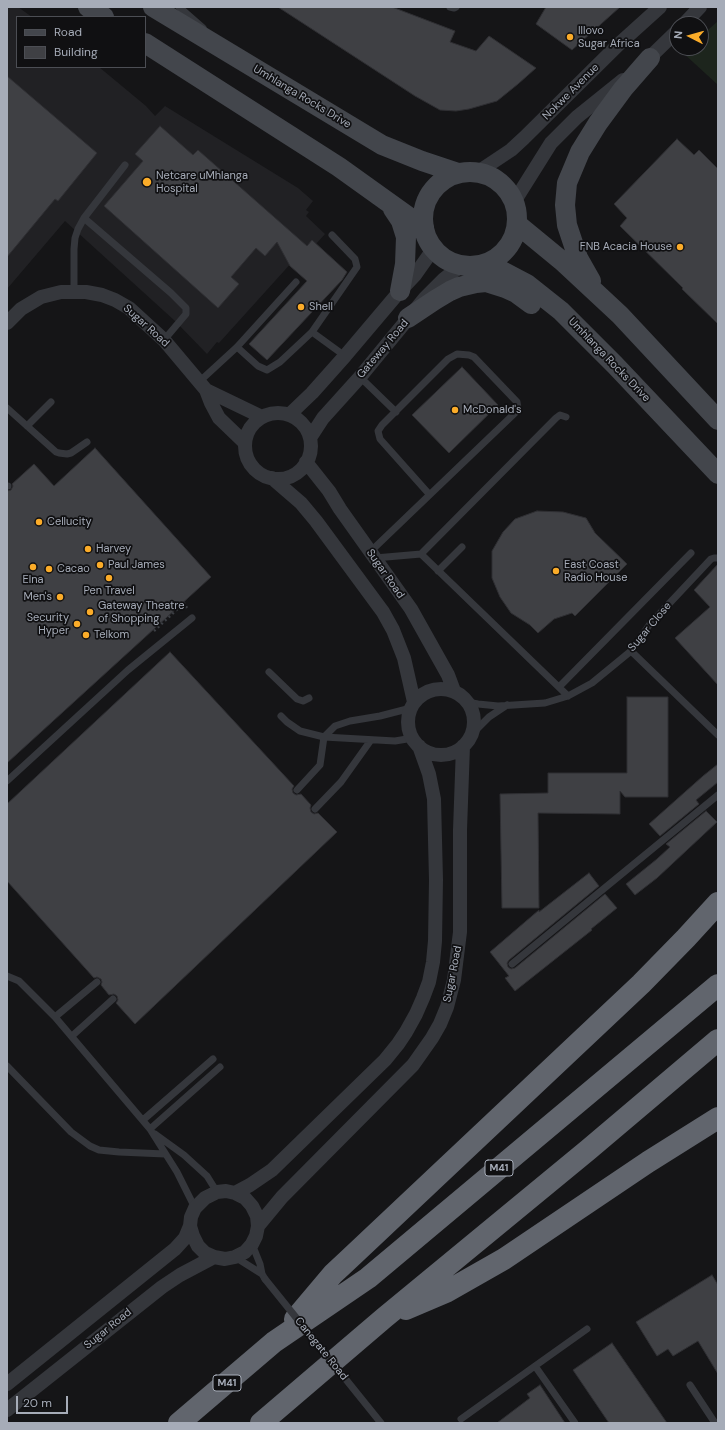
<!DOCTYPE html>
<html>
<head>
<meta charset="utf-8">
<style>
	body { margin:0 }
	#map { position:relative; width:725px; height:1430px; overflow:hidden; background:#151517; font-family:"DM Sans",sans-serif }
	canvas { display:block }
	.frame { position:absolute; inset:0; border:8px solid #a6acb8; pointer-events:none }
	.legend { position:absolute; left:16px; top:16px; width:130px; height:52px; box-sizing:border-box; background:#101012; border:1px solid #4c4e54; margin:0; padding:5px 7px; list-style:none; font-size:12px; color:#a6acb8 }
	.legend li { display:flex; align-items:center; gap:8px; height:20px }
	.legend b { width:20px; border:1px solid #4c4e54 }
	.north { position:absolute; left:669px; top:16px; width:40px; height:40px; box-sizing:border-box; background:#101012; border:1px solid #4c4e54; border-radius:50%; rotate:276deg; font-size:11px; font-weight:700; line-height:16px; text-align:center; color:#a6acb8 }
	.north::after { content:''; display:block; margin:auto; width:14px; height:18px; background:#fbac29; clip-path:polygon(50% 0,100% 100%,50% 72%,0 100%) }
	.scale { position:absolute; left:16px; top:1396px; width:52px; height:18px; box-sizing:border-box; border:2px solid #a6acb8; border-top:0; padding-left:5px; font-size:12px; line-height:14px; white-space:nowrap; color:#a6acb8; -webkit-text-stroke:3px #101012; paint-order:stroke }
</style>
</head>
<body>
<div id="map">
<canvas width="725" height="1430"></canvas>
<div class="frame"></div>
<ul class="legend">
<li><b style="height:5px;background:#43464c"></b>Road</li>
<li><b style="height:11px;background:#3f4044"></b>Building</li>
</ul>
<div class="north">N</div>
<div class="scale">20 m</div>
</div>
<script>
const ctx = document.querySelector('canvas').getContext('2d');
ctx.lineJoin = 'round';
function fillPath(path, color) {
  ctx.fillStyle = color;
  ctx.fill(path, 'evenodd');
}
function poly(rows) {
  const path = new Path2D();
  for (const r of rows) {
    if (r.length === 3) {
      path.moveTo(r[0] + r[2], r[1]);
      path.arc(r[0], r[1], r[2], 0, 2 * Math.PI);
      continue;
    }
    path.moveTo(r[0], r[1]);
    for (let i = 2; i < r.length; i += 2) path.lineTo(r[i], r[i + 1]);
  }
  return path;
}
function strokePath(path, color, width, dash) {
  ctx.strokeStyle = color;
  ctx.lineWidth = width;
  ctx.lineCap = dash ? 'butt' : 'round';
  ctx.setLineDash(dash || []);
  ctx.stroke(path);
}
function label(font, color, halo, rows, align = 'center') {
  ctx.font = font + ' "DM Sans",sans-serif';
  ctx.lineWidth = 3.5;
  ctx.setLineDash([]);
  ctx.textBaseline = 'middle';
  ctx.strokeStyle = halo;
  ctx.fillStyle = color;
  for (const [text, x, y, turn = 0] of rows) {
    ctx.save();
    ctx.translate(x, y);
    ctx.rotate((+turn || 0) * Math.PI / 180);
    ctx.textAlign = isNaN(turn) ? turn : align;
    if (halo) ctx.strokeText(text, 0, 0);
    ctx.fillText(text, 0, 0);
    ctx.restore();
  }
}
fillPath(poly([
	[7,7,18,7,32,17,17,17,17,67,99,67,146,106,155,116,165,106,298,188,313,201,306,210,309,212,306,216,325,234,316,244,312,240,219,343,217,342,207,354,175,321,65,221,7,289]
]), '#212124');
fillPath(poly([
	[718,21,718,85,682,52,686,48,701,48,701,36]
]), '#1d251d');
const building = poly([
	[278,7,392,7,455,31,450,42,476,51,489,36,536,68,518,84,497,101,469,109,456,111,440,110,415,96,278,7],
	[546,7,620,7,572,50,536,24,546,7],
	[7,76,97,153,58,201,55,199,7,257,7,76],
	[160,126,193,155,198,150,307,246,312,240,347,272,342,280,267,360,249,344,307,281,290,266,277,242,265,256,256,248,231,277,239,284,218,308,104,206,143,161,135,154,160,126],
	[677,139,694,155,699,150,718,169,718,324,682,289,683,288,620,226,627,218,614,204,677,139],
	[462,367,498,405,449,453,412,415,462,367],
	[95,448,211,577,7,763,7,491,11,490,13,486,12,484,34,464,54,486,95,448],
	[537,511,563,512,586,518,595,533,627,564,575,616,572,613,554,619,538,633,530,625,511,613,500,597,492,578,492,551,503,532,515,519,537,511],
	[718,564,718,685,675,638,710,607,694,590,718,564],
	[170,652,294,786,292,789,293,793,296,795,301,794,311,805,310,808,311,812,314,814,318,813,337,832,135,1024,116,1003,118,1000,117,996,114,994,109,995,101,985,102,982,101,979,97,977,94,978,7,881,7,804,170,652],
	[627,697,668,697,668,797,625,797,620,791,620,814,538,813,539,908,502,908,500,794,548,793,548,773,627,773,627,697],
	[718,764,718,782,696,800,699,804,660,836,649,824,703,776,718,764],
	[706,811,717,822,657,878,635,895,626,884,657,859,670,847,666,844,706,811],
	[589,873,599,886,509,960,507,963,508,967,511,969,515,968,605,894,617,908,591,929,592,930,515,991,505,978,509,976,490,952,539,910,539,912,589,873],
	[712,1275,718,1285,718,1374,698,1341,673,1356,668,1349,657,1356,636,1322,712,1275],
	[612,1343,667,1423,609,1423,573,1370,612,1343],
	[540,1385,565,1423,497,1423,530,1398,527,1394,540,1385]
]);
fillPath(building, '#3f4044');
strokePath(building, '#2f2f33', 1);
strokePath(poly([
	[154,631,184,603,187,608]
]), '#3b3e43', 2.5, [2, 3]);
strokePath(poly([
	[179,7,203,28],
	[450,7,454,8,456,7],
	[84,218,171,293,186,308,186,314,164,340],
	[74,291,74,249,75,238,78,229,84,218,125,165],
	[312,332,345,356],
	[237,347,258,366,267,370,280,362,312,332,357,267,355,259,332,235],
	[360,377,396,412],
	[200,381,237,347,296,282],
	[7,408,56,452,59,453,67,454,71,453,87,442],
	[27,426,51,402],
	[7,486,8,486],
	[370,552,516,412,518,408,517,402,474,357,469,355,457,354,448,359,382,425,378,431,380,439,429,494],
	[421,554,556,418,560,415,566,417],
	[375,558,421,554,568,696],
	[438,571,462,547],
	[631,651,718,735],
	[269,672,297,699,303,701,309,698],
	[559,687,691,553],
	[467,702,478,704,498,706,545,703,568,696,592,683,631,651,650,624,711,559,714,558,718,558],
	[281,716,287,722,300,731,324,737,395,741,413,738],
	[471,735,489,717,507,705],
	[7,781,128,670,192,618],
	[297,790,320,765,324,737,335,726,350,721,380,716,411,708],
	[315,809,341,782,371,740],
	[512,964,718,795],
	[7,976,19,981,55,1017,150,1129,177,1172,195,1208],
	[55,1017,97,982],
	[72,1036,113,999],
	[7,1066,71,1132,90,1146,99,1150,119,1152,165,1154],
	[143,1120,213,1059],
	[150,1129,220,1067],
	[155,1134,184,1155,207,1176,217,1192],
	[252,1244,260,1264,262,1274,265,1279],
	[235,1257,262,1274],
	[535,1366,587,1329],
	[690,1385,715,1423],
	[461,1419,535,1366,575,1423]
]), '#35373c', 7);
strokePath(poly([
	[684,24,700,7],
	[644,63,677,31],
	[478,172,511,150,524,138,619,44,660,7],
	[514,202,551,143,577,117,623,80],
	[7,323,21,309,41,297,61,292,86,292,102,295,115,300,129,308,164,340,206,390,211,403,219,418,245,443],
	[206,390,262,417],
	[278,446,33],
	[289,415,312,393,345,356,400,291,415,275,434,248],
	[310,438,323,418,360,377,425,298,444,279,462,265],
	[306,462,329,491,340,509,411,609,448,675,454,691],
	[272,478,301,503,316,521,383,612,393,630,404,658,414,702],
	[441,722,33],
	[235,1193,250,1185,272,1170,385,1060,398,1044,406,1032,416,1014,423,998,429,982,433,962,435,941,436,880,434,799,429,774,419,746],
	[258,1226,282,1197,413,1065,432,1038,440,1024,447,1007,454,980,460,932,460,830,463,746],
	[7,1384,175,1249,185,1238,190,1226,191,1217,195,1208,205,1198,217,1192,226,1191,235,1193,245,1198,252,1206,257,1216,258,1226,256,1236,252,1244,245,1252,235,1257,225,1259,214,1257,205,1253,198,1246,193,1236,190,1226],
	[7,1410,162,1287,180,1275,214,1257]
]), '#35373c', 14);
strokePath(poly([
	[88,7,104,17],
	[153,7,382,145,422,161,458,173],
	[145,43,339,167,413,220,424,227],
	[470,219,47],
	[393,209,401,221,406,237,405,264,400,291],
	[517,224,562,261,620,315,718,420],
	[487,263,527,284,561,311,615,365,718,474],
	[591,281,578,258,567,225,565,205,567,183,580,152,598,123,623,89,650,58],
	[408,318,435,300,450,291,459,287,476,283,486,282,505,288,516,293,531,304]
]), '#43464c', 20);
strokePath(poly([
	[406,1309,446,1292,504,1259,648,1162,718,1118],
	[295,1319,333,1274,348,1260,641,984,686,938,718,903],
	[179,1423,274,1342,368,1278,718,985],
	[261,1423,384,1318,588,1150,718,1040]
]), '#61656d', 22);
strokePath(poly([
	[265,1279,381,1423]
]), '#35373c', 7);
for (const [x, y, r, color] of [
	[570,37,4,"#fbac29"],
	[147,182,5,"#fbac29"],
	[680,247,4,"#fbac29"],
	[301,307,4,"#fbac29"],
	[455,410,4,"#fbac29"],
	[39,522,4,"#fbac29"],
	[88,549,4,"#fbac29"],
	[100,565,4,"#fbac29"],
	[33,567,4,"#fbac29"],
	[49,569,4,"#fbac29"],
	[556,571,4,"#fbac29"],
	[109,578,4,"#fbac29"],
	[60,597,4,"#fbac29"],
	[90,612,4,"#fbac29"],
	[77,624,4,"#fbac29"],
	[86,635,4,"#fbac29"]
]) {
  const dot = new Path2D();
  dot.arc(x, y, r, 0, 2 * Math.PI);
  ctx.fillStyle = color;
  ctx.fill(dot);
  strokePath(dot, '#101012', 1.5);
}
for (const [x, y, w] of [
	[499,1168,28],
	[227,1383,28]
]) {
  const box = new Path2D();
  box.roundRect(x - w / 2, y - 8, w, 16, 3);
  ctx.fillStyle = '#101012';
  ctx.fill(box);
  strokePath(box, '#a6acb8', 1);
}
label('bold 10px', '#a6acb8', null, [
	["M41",499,1168],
	["M41",227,1383]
]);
label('11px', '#a6acb8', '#101012', [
	["Illovo",578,31],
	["Sugar Africa",578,44],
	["Netcare uMhlanga",156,176],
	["Hospital",156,189],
	["FNB Acacia House",672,247,"right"],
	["Shell",309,307],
	["McDonald's",463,410],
	["Cellucity",47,522],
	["Harvey",96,549],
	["Paul James",108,565],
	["East Coast",564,565],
	["Radio House",564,578],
	["Cacao",57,569],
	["Elna",33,580,"center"],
	["Pen Travel",109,591,"center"],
	["Men's",52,597,"right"],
	["Gateway Theatre",98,606],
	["of Shopping",98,619],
	["Security",69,618,"right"],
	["Hyper",69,631,"right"],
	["Telkom",94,635]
], 'left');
label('11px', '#a6acb8', '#101012', [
	["Nokwe Avenue",571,92,-45],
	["Umhlanga Rocks Drive",302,97,31],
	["Sugar Road",146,326,42],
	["Gateway Road",383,349,-50],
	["Umhlanga Rocks Drive",609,360,46],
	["Sugar Road",385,574,55],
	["Sugar Close",650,627,-50],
	["Sugar Road",453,974,-79],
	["Sugar Road",108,1329,-39],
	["Canegate Road",321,1349,51]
]);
</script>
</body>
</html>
